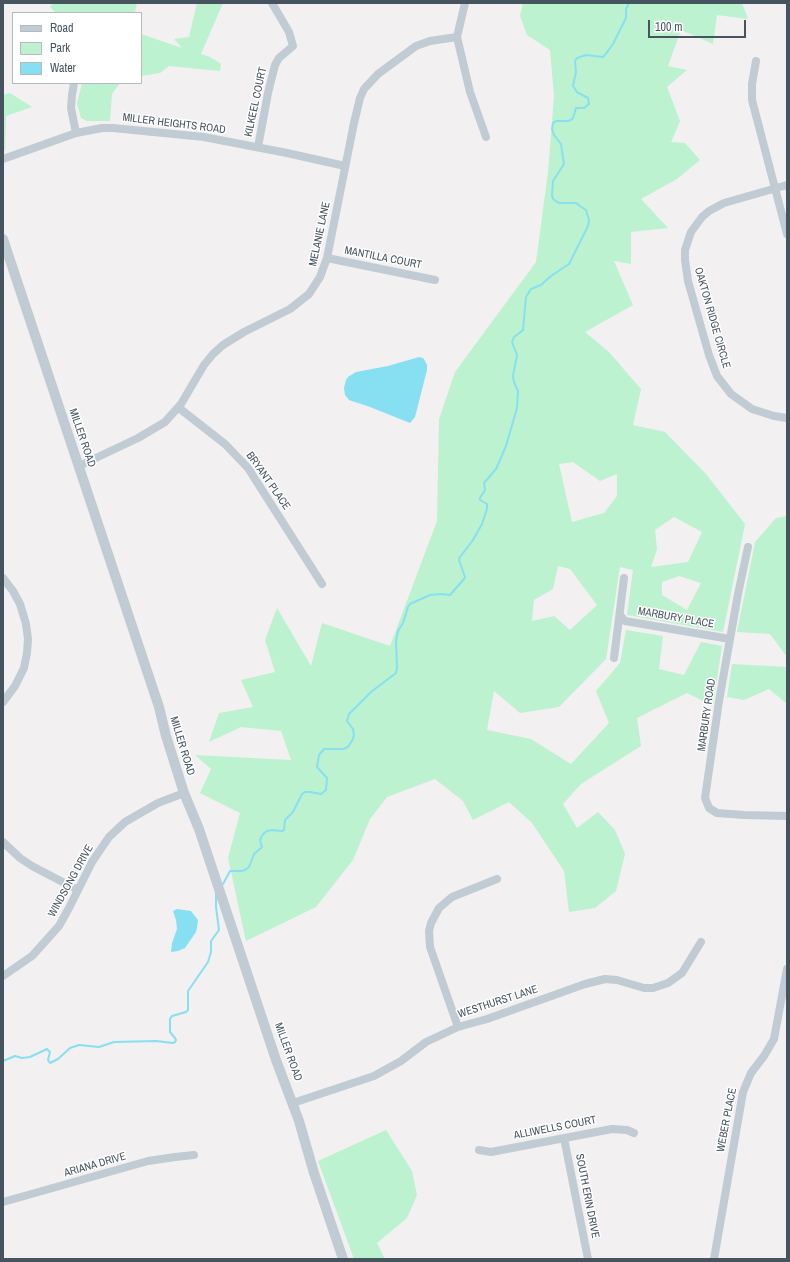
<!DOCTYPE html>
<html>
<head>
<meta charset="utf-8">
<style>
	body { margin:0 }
	#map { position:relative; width:790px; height:1262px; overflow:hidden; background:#f2f0f0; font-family:"Archivo Narrow",sans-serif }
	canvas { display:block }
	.frame { position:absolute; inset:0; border:4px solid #46545f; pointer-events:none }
	.legend { position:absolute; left:12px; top:12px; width:130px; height:72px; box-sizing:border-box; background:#fff; border:1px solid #b5bbbf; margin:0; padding:5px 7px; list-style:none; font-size:12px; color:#46545f }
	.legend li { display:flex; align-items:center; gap:8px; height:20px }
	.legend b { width:20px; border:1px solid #b5bbbf }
	.scale { position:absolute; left:648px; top:20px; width:98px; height:18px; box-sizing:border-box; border:2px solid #46545f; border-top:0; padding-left:5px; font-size:12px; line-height:14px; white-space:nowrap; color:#46545f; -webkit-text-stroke:3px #fff; paint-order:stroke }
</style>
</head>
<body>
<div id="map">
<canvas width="790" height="1262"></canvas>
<div class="frame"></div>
<ul class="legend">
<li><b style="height:5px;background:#c0cbd3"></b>Road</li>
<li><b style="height:11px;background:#bcf2cf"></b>Park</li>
<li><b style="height:11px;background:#86e0f2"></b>Water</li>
</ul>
<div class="scale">100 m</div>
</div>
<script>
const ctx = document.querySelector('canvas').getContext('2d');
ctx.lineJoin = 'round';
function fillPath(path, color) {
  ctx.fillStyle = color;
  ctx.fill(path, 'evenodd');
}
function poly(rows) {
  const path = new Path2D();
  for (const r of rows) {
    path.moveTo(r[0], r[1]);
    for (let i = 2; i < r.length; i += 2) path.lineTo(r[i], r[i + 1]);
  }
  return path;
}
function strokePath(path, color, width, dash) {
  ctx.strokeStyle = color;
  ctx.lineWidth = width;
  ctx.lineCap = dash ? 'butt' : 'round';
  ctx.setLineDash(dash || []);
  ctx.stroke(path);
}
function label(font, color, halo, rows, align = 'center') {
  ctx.font = font + ' "Archivo Narrow",sans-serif';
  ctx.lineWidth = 3;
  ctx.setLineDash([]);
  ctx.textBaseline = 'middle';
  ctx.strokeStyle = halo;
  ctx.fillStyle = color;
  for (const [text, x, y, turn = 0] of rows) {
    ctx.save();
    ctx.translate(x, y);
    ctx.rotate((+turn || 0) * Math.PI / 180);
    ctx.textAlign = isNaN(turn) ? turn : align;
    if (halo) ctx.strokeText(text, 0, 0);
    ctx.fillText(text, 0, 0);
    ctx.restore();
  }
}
fillPath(poly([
	[53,3,137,3,135,13,56,13,50,7],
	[197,3,223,3,201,54,210,57,221,64,220,71,169,66,160,73,141,76,141,34,182,48,174,39,189,37],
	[523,3,742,3,748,19,717,15,713,44,681,30,668,66,687,70,667,87,680,121,671,142,685,143,700,160,677,179,641,199,668,228,631,232,631,264,614,261,633,305,585,332,609,352,641,389,633,425,665,432,706,474,745,524,723,632,627,615,633,570,620,567,606,659,559,707,520,713,494,691,487,730,531,739,571,764,609,723,596,691,620,663,626,630,663,636,659,669,684,675,701,642,722,646,713,706,687,693,637,718,641,746,581,784,563,804,577,828,598,812,615,830,625,854,616,891,595,908,569,912,564,871,532,823,509,802,473,820,463,801,435,779,387,797,370,819,353,860,316,907,246,941,228,858,240,813,200,793,211,769,195,755,291,760,281,731,241,727,209,742,219,713,253,707,241,680,275,672,265,640,277,608,311,666,322,623,390,646,437,521,439,419,455,372,536,262,548,172,554,96,550,50,527,35,520,16],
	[573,462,600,481,617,474,617,496,604,513,572,522,559,464],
	[674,517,702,532,688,562,651,567,657,549,655,530],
	[558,566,570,569,597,605,570,630,554,616,532,621,534,600,553,589],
	[679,576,701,583,687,610,662,595,662,582],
	[82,83,120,83,112,94,110,121,87,121,81,118,77,104],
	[10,93,32,107,6,116,5,150,3,151,3,95],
	[787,516,787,657,770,634,737,632,755,542,776,518],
	[732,664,787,667,787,704,769,689,744,700,727,697],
	[386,1130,412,1171,417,1195,407,1218,377,1243,385,1259,354,1259,318,1161]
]), '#bcf2cf');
fillPath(poly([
	[419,357,423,358,425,361,427,365,427,370,415,417,410,423,370,407,349,400,345,395,344,388,346,380,348,377,356,372,388,366],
	[177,909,191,911,198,920,197,928,196,932,185,948,178,951,171,952,172,943,177,929,176,920,173,911]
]), '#86e0f2');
strokePath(poly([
	[223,884,230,871,241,871,245,870,249,867,254,854,262,847,260,840,263,834,267,831,272,830,282,831,284,830,285,820,293,812,302,794,305,792,310,792,321,794,326,790,327,778,317,767,319,755,324,749,343,749,348,747,353,739,354,735,353,729,347,721,349,714,371,692,396,673,397,668,396,641,398,631,403,623,408,607,410,604,430,595,441,594,450,595,464,579,465,577,459,560,460,557,473,540,482,524,487,509,487,504,480,500,480,498,485,490,484,483,496,469,506,446,517,408,518,391,514,382,513,376,517,355,512,342,514,337,523,330,526,297,531,289,541,285,551,276,569,264,588,226,589,220,586,210,580,206,576,203,559,203,553,199,552,195,553,181,564,164,561,144,554,135,552,129,553,123,556,121,568,121,571,120,573,118,576,108,584,108,589,104,588,98,577,92,573,86,576,72,575,61,577,58,586,55,603,57,605,55,613,44,626,18,626,9,629,3],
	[3,1061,15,1056,22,1058,30,1057,47,1049,50,1052,48,1060,50,1063,58,1059,70,1048,79,1045,99,1047,114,1042,156,1041,173,1043,175,1042,176,1040,175,1038,170,1032,170,1019,172,1016,186,1012,188,1010,188,991,208,962,211,952,211,941,219,930,216,907,216,893]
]), '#86e0f2', 2);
strokePath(poly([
	[465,3,457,37,470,92,486,137],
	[756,61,752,84,752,100,787,234],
	[74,83,72,95,71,108,76,133],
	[258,147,268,93,275,65,279,58,293,46,289,32,272,3],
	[3,159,76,133,102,128,113,128,204,137,287,153,345,166],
	[787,185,724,203,709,211,702,217,691,232,685,250,685,260,688,281,709,355,717,376,731,394,752,409,774,416,787,418],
	[327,258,435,280],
	[179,408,225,444,248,468,322,584],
	[79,466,138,438,165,422,181,404,204,365,213,354,223,345,244,332,290,309,309,294,320,277,327,258,354,123,360,98,364,89,378,74,416,46,430,41,457,37],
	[748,547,738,594,719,701,705,798,709,808,717,813,744,815,787,816],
	[3,578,13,591,20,604,26,624,28,639,27,653,24,668,15,686,3,702],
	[620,615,625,621,730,639],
	[614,658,624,578],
	[3,842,20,858,32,866,78,890],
	[3,976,32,956,59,926,69,908,92,862,109,837,125,822,158,803,184,793],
	[458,1027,430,947,429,931,431,923,439,908,452,897,497,879],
	[293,1103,374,1076,401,1061,426,1042,458,1027,487,1019,585,984,605,979,617,980,644,988,653,988,668,983,682,973,701,942],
	[564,1138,588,1259],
	[479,1150,491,1152,612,1129,627,1130,634,1133],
	[3,1202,148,1161,175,1157,194,1155],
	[714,1259,743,1092,751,1073,764,1056,774,1039,787,969]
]), '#c0cbd3', 8);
strokePath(poly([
	[3,239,159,707,166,736,184,793,199,829,276,1060,299,1121,314,1173,343,1259]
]), '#c0cbd3', 10);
label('11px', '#46545f', '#fff', [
	["KILKEEL COURT",256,102,-78],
	["MILLER HEIGHTS ROAD",174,124,7],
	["MELANIE LANE",320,234,-78],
	["MANTILLA COURT",383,258,11],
	["OAKTON RIDGE CIRCLE",712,318,74],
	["MILLER ROAD",82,438,71],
	["BRYANT PLACE",268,481,55],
	["MARBURY PLACE",676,618,10],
	["MARBURY ROAD",707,715,-82],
	["MILLER ROAD",182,746,73],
	["WINDSONG DRIVE",71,881,-61],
	["WESTHURST LANE",498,1002,-18],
	["MILLER ROAD",288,1052,70],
	["WEBER PLACE",727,1120,-79],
	["ALLIWELLS COURT",555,1128,-11],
	["ARIANA DRIVE",95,1165,-16],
	["SOUTH ERIN DRIVE",587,1196,79]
]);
</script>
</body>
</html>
